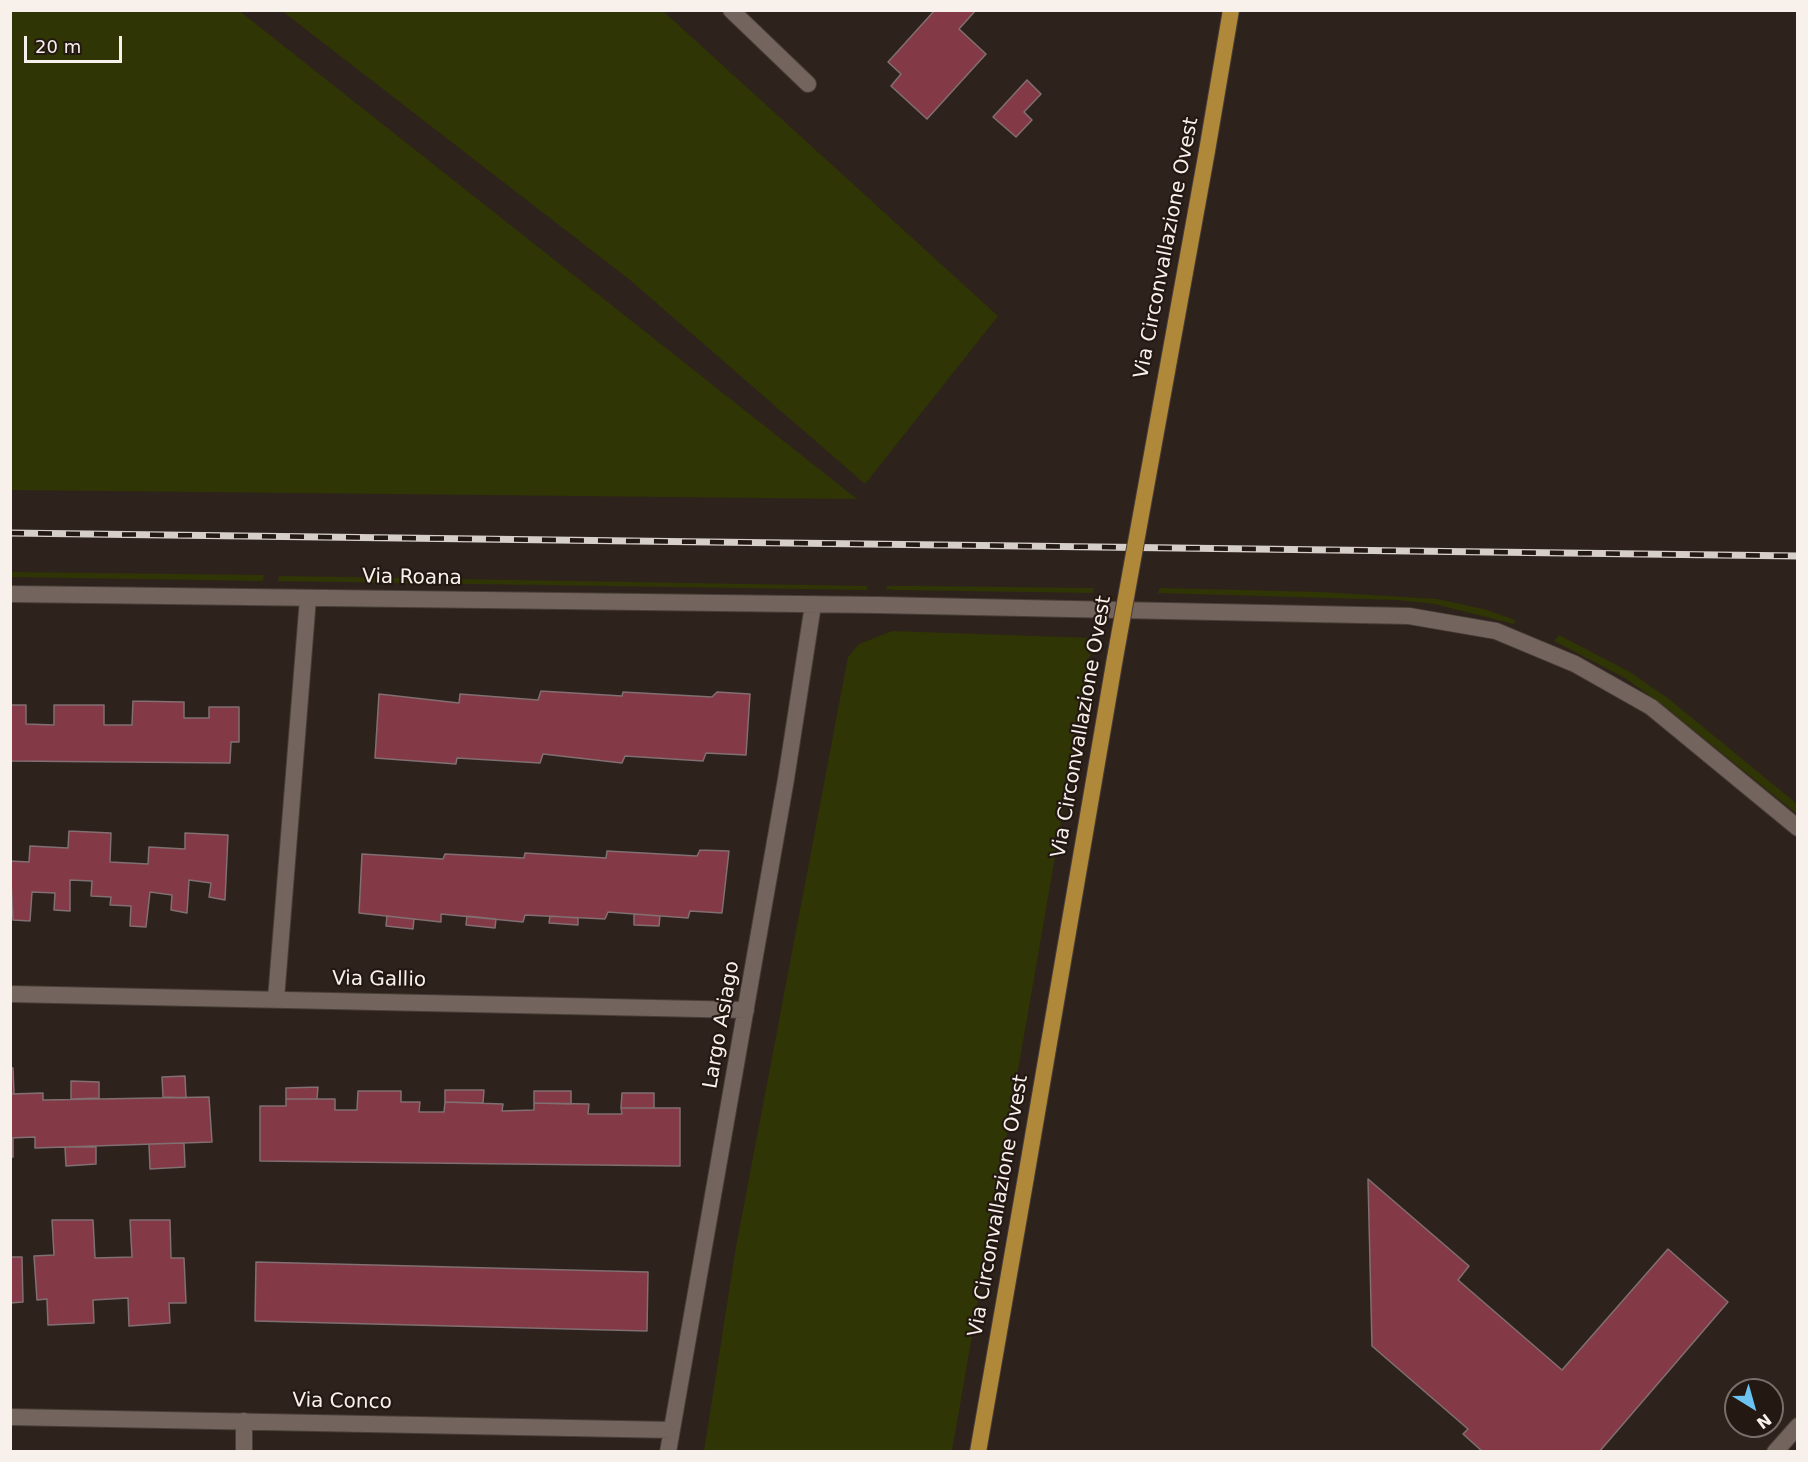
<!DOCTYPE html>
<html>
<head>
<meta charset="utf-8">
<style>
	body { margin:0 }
	#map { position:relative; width:1808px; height:1462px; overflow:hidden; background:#2e221c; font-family:"DejaVu Sans",sans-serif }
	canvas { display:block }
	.frame { position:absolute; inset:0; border:12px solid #f8f0eb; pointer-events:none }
	.north { position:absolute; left:1724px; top:1378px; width:60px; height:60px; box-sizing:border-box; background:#241813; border:2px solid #796e69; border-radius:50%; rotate:143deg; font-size:16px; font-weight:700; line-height:24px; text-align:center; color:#f8f0eb }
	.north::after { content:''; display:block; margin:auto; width:21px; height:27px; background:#6ac3f1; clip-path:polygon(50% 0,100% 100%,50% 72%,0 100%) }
	.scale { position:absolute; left:24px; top:36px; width:98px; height:27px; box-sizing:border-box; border:3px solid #f8f0eb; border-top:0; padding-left:8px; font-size:18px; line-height:21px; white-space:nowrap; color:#f8f0eb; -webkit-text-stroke:4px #241813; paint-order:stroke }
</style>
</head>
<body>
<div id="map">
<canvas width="1808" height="1462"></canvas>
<div class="frame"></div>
<div class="north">N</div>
<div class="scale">20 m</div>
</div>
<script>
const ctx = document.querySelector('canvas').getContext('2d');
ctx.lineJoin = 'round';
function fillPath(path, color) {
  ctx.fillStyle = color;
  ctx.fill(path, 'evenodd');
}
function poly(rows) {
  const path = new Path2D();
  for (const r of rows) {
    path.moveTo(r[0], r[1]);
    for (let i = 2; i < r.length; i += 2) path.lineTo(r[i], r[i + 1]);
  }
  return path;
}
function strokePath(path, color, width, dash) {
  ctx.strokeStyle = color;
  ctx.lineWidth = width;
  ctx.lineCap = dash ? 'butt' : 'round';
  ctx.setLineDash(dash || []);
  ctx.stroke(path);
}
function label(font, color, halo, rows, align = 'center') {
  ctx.font = font + ' "DejaVu Sans",sans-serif';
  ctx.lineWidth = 4.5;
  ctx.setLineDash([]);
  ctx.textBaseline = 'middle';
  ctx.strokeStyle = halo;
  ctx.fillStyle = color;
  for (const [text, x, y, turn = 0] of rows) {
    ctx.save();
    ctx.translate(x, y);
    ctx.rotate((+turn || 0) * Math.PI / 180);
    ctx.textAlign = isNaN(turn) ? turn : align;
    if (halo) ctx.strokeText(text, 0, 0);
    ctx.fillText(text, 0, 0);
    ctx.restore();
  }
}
fillPath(poly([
	[239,11,242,13,857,499,11,490,11,11],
	[282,11,663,11,998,316,865,484,630,280],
	[11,572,264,575,263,581,11,577],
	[279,576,867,586,867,590,278,581],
	[887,586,917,586,1094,588,1093,593,895,590,886,589],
	[1160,588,1321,592,1437,599,1484,609,1515,620,1514,624,1434,604,1397,600,1158,593],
	[892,631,1093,638,952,1451,704,1451,736,1247,848,657,859,644],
	[1559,635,1630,672,1669,699,1797,804,1797,814,1664,706,1625,678,1554,641]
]), '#2f3504');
const building = poly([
	[935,10,976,10,959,29,986,54,927,119,891,86,901,74,888,62,935,10],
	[1027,80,1041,94,1024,112,1032,120,1016,137,993,117,1027,80],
	[541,691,622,696,623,692,712,697,717,692,750,694,746,755,706,753,703,761,625,756,622,763,543,754,540,763,457,758,456,764,375,758,379,694,459,703,460,694,538,700,541,691],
	[133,701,184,702,184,718,209,718,209,707,239,707,239,742,231,742,230,763,10,761,10,705,26,705,26,724,54,725,54,705,104,705,104,725,132,725,133,701],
	[69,831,111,833,110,862,148,864,149,847,185,849,185,833,228,835,225,900,209,897,211,883,189,880,187,913,171,910,172,895,150,892,146,927,130,926,131,906,110,905,111,897,91,896,92,881,70,880,70,911,54,910,55,893,32,892,30,921,13,920,10,861,29,862,30,846,68,848,69,831],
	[700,850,729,851,722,913,690,911,688,918,608,912,605,919,525,915,523,922,441,914,441,922,359,913,362,854,443,859,445,854,524,858,525,853,606,858,607,851,697,856,700,850],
	[634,914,660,916,659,926,634,925,634,914],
	[387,916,414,919,413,929,386,926,387,916],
	[467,916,496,919,495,928,466,925,467,916],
	[550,916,578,918,578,925,549,923,550,916],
	[10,1068,13,1068,14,1094,10,1094,10,1068],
	[185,1076,186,1098,163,1097,162,1077,185,1076],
	[71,1081,99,1082,99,1098,71,1099,71,1081],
	[318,1087,317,1099,286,1099,286,1088,318,1087],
	[445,1090,484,1090,483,1103,445,1102,445,1090],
	[358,1091,401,1091,401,1102,420,1102,419,1112,444,1112,445,1102,503,1104,502,1111,534,1110,534,1103,589,1104,588,1114,622,1114,621,1108,680,1108,680,1166,260,1161,260,1106,286,1106,286,1099,335,1099,335,1110,357,1110,358,1091],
	[534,1091,571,1091,571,1104,534,1103,534,1091],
	[43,1093,43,1100,209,1097,212,1142,35,1148,35,1137,10,1138,10,1094,43,1093],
	[622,1093,654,1093,654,1108,621,1108,622,1093],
	[10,1138,13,1138,13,1157,10,1157,10,1138],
	[184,1143,185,1167,150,1169,149,1144,184,1143],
	[65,1147,96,1147,96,1164,66,1166,65,1147],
	[1368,1179,1469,1266,1458,1280,1562,1370,1668,1249,1728,1302,1599,1452,1483,1452,1463,1434,1468,1429,1372,1346,1368,1179],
	[52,1220,93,1220,95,1258,132,1257,130,1220,170,1220,171,1258,184,1258,186,1303,169,1303,170,1323,129,1326,128,1298,93,1300,94,1323,48,1325,47,1299,37,1300,34,1256,54,1255,52,1220],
	[10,1257,22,1257,23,1302,10,1303,10,1257],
	[256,1262,648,1272,647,1331,255,1321,256,1262]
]);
fillPath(building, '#833a46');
strokePath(building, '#816f71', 1.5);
const minor = poly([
	[731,10,808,84],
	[10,594,877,605,1409,616,1496,631,1575,664,1651,707,1798,828],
	[10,994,746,1010],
	[276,999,308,598],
	[10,1417,672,1430],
	[244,1452,244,1421],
	[668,1452,786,779,813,605],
	[1775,1452,1798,1426]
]);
const primary = poly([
	[1207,151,1231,10],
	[978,1452,1026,1177]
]);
strokePath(minor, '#483d38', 18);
strokePath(primary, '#483d38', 18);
strokePath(minor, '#73645d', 16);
strokePath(primary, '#b0883a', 16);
const rail = poly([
	[10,533,1798,556]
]);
strokePath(rail, '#d6cec9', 7);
strokePath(rail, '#241813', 4.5, [14]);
const primaryBridge = poly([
	[1026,1177,1115,658,1207,151]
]);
strokePath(primaryBridge, '#483d38', 18, []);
strokePath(primaryBridge, '#b0883a', 16);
label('20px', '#f8f0eb', '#241813', [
	["Via Circonvallazione Ovest",1167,248,-79],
	["Via Roana",412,578,1],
	["Via Circonvallazione Ovest",1082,727,-80],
	["Via Gallio",379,980,1],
	["Largo Asiago",722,1025,-80],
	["Via Circonvallazione Ovest",999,1206,-80],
	["Via Conco",342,1402,1]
]);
</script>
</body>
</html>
